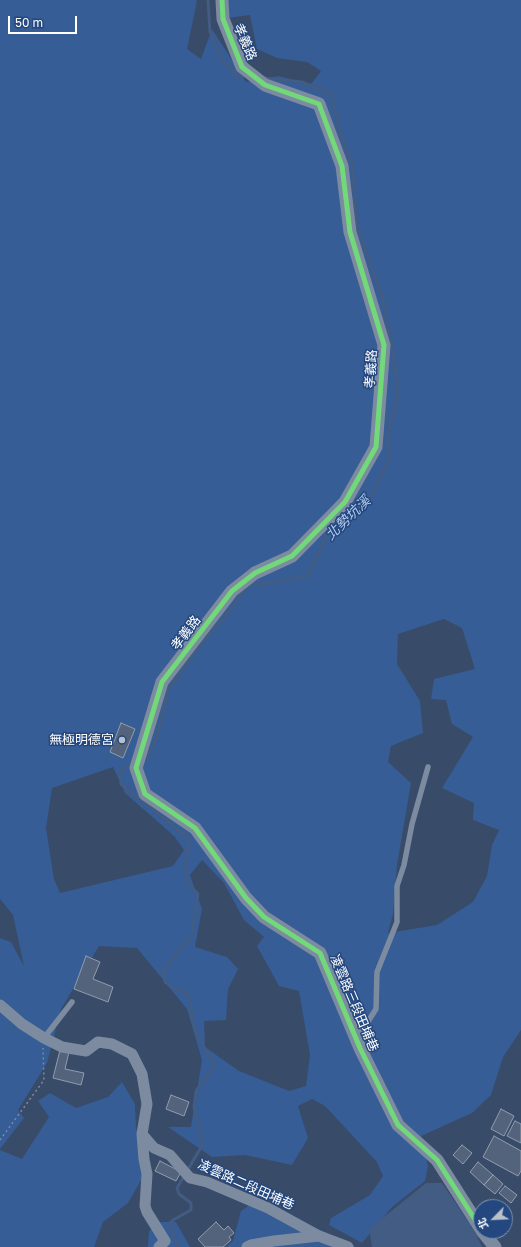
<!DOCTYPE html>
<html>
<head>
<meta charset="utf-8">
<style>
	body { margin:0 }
	#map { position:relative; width:521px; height:1247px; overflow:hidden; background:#384b69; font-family:"Golos Text","Noto Sans TC",sans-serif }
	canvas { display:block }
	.north { position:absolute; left:473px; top:1199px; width:40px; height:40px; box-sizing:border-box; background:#23477e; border:1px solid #7b91b2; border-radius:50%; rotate:246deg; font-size:11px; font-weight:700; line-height:16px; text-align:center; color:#fff }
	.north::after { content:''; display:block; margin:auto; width:14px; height:18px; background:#b9c0ca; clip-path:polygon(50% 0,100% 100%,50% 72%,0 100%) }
	.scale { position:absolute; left:8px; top:16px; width:69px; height:18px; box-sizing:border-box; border:2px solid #fff; border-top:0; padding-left:5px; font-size:12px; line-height:14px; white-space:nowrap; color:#fff; -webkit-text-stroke:3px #23477e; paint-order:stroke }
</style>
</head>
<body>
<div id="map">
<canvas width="521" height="1247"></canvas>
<div class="north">北</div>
<div class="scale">50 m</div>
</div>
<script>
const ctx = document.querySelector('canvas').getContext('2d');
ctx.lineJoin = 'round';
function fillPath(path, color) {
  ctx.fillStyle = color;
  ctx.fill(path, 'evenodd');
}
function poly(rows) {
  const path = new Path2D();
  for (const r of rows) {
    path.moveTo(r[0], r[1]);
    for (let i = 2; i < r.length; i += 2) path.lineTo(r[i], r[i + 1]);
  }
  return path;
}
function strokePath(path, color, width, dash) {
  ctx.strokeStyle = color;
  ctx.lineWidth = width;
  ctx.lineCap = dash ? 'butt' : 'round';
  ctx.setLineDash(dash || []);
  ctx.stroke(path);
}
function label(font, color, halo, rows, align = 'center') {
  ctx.font = font + ' "Golos Text","Noto Sans TC",sans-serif';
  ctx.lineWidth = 3;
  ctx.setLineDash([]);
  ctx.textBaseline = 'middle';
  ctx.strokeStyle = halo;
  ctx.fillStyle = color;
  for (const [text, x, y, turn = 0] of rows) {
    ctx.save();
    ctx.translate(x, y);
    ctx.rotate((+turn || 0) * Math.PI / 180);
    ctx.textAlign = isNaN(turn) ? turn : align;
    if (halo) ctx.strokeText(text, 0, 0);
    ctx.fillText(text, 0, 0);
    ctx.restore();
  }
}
fillPath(poly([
	[0,0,196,0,197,1,187,49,201,59,212,29,246,82,278,76,311,84,321,71,307,62,277,58,257,49,250,15,227,18,223,0,521,0,521,1030,503,1057,491,1095,472,1113,421,1136,428,1166,425,1181,392,1207,362,1243,329,1225,331,1218,370,1195,383,1176,377,1162,325,1106,312,1099,298,1106,308,1138,292,1165,245,1155,212,1157,168,1127,191,1127,202,1060,187,1009,137,948,99,946,61,1009,47,1063,18,1110,24,1118,0,1149,0,938,11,942,24,966,13,915,0,899],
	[444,619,462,628,475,669,434,679,431,699,446,700,452,724,473,737,442,788,474,803,473,820,499,830,492,845,487,876,473,902,437,925,388,933,393,914,397,865,411,783,388,762,391,746,423,733,420,701,397,664,398,634],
	[113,767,125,793,174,836,184,850,173,866,60,893,54,879,46,828,52,788],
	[202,860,224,883,244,920,264,937,257,946,279,986,299,991,310,1055,306,1086,289,1091,239,1071,205,1047,204,1021,226,1020,228,989,238,969,227,957,195,947,202,909,190,875],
	[122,1082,135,1104,136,1129,147,1141,149,1166,128,1203,103,1222,94,1247,0,1247,0,1150,22,1159,49,1117,38,1101,50,1093,76,1108,108,1097],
	[257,1200,356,1247,226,1247,233,1241,241,1211],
	[161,1222,176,1222,190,1247,148,1247,149,1231]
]), '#365d95');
fillPath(poly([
	[426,1183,442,1183,474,1230,482,1247,372,1247,369,1229]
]), '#425c83');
strokePath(poly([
	[208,0,210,32,222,60,238,76,246,76],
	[144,758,148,755,156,740,169,688,203,642,232,608,248,585,276,582,308,575,327,535,374,493,389,457,388,432,397,400,397,379,391,342,382,295,357,227,352,163,340,132,331,94,302,82,264,78],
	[134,763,120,771,121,784,189,839,186,863,187,882,198,894,192,935,163,971,165,982,175,989,188,994,191,1005,192,1020,196,1033,211,1059,214,1066,196,1091,194,1107,203,1144,177,1188,179,1194,191,1203,191,1210,173,1220,169,1224,178,1247]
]), '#425c83', 3);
const building = poly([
	[121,723,135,729,123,758,110,752,121,723],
	[86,956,100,962,93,979,113,987,108,1002,74,989,86,956],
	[60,1050,69,1052,65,1069,84,1073,81,1085,53,1078,60,1050],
	[171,1095,189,1102,184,1116,166,1109,171,1095],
	[501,1109,514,1116,504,1136,491,1129,501,1109],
	[515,1121,521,1124,521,1143,507,1136,515,1121],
	[494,1136,521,1151,521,1171,518,1176,483,1157,494,1136],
	[462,1145,472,1153,463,1164,453,1155,462,1145],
	[160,1161,181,1172,176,1181,155,1171,160,1161],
	[478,1162,493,1175,484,1185,470,1172,478,1162],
	[493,1175,503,1184,495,1194,484,1185,493,1175],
	[505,1186,517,1195,511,1203,499,1193,505,1186],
	[216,1222,224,1230,228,1226,234,1233,229,1237,231,1240,223,1247,205,1247,198,1239,216,1222]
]);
fillPath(building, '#53637b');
strokePath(building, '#919cae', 1);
strokePath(poly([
	[0,1140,44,1080,43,1048]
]), '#7c8ba0', 1.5, [2, 3]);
strokePath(poly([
	[44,1038,72,1002],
	[357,1039,376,1009,377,972,397,922,397,886,404,865,412,824,428,767]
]), '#7c8ba0', 5.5);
strokePath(poly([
	[0,1005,22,1024,44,1038,62,1047,86,1051,98,1042,112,1044,132,1054,142,1074,147,1104,142,1134,154,1148,170,1155,190,1178,207,1182,268,1208,319,1236,348,1247],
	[142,1134,144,1159,147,1174,145,1206,147,1212,165,1241,159,1247],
	[247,1247,251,1245,274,1241,319,1236]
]), '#7c8ba0', 11);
strokePath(poly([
	[222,0,223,19,242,67,265,85,319,104,342,166,350,232,384,345,376,447,345,502,292,556,255,573,232,591,162,682,136,768,145,794,195,828,246,898,264,917,320,953,360,1048,398,1125,437,1160,481,1229],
	[482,1231,495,1247]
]), '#7c8ba0', 13);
strokePath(poly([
	[222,0,223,19,242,67,265,85,319,104,342,166,350,232,384,345,376,447,345,502,292,556,255,573,232,591,162,682,136,768,145,794,195,828,246,898,264,917,320,953,360,1048,398,1125,437,1160,481,1229]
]), '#71d979', 5);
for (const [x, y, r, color] of [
	[122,740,4,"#b9c0ca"]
]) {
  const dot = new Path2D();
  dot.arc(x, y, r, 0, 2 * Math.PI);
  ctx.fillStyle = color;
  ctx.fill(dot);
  strokePath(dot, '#23477e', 1.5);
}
label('13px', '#fff', '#23477e', [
	["孝義路",245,42,67],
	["孝義路",371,369,-86],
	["孝義路",186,633,-53],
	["凌雲路三段田埔巷",354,1003,67],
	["凌雲路二段田埔巷",246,1185,24]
]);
label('13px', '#fff', '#23477e', [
	["無極明德宮",114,740]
], 'right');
label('italic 14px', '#b3cbee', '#23477e', [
	["北勢坑溪",348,518,-44]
]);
</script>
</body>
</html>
